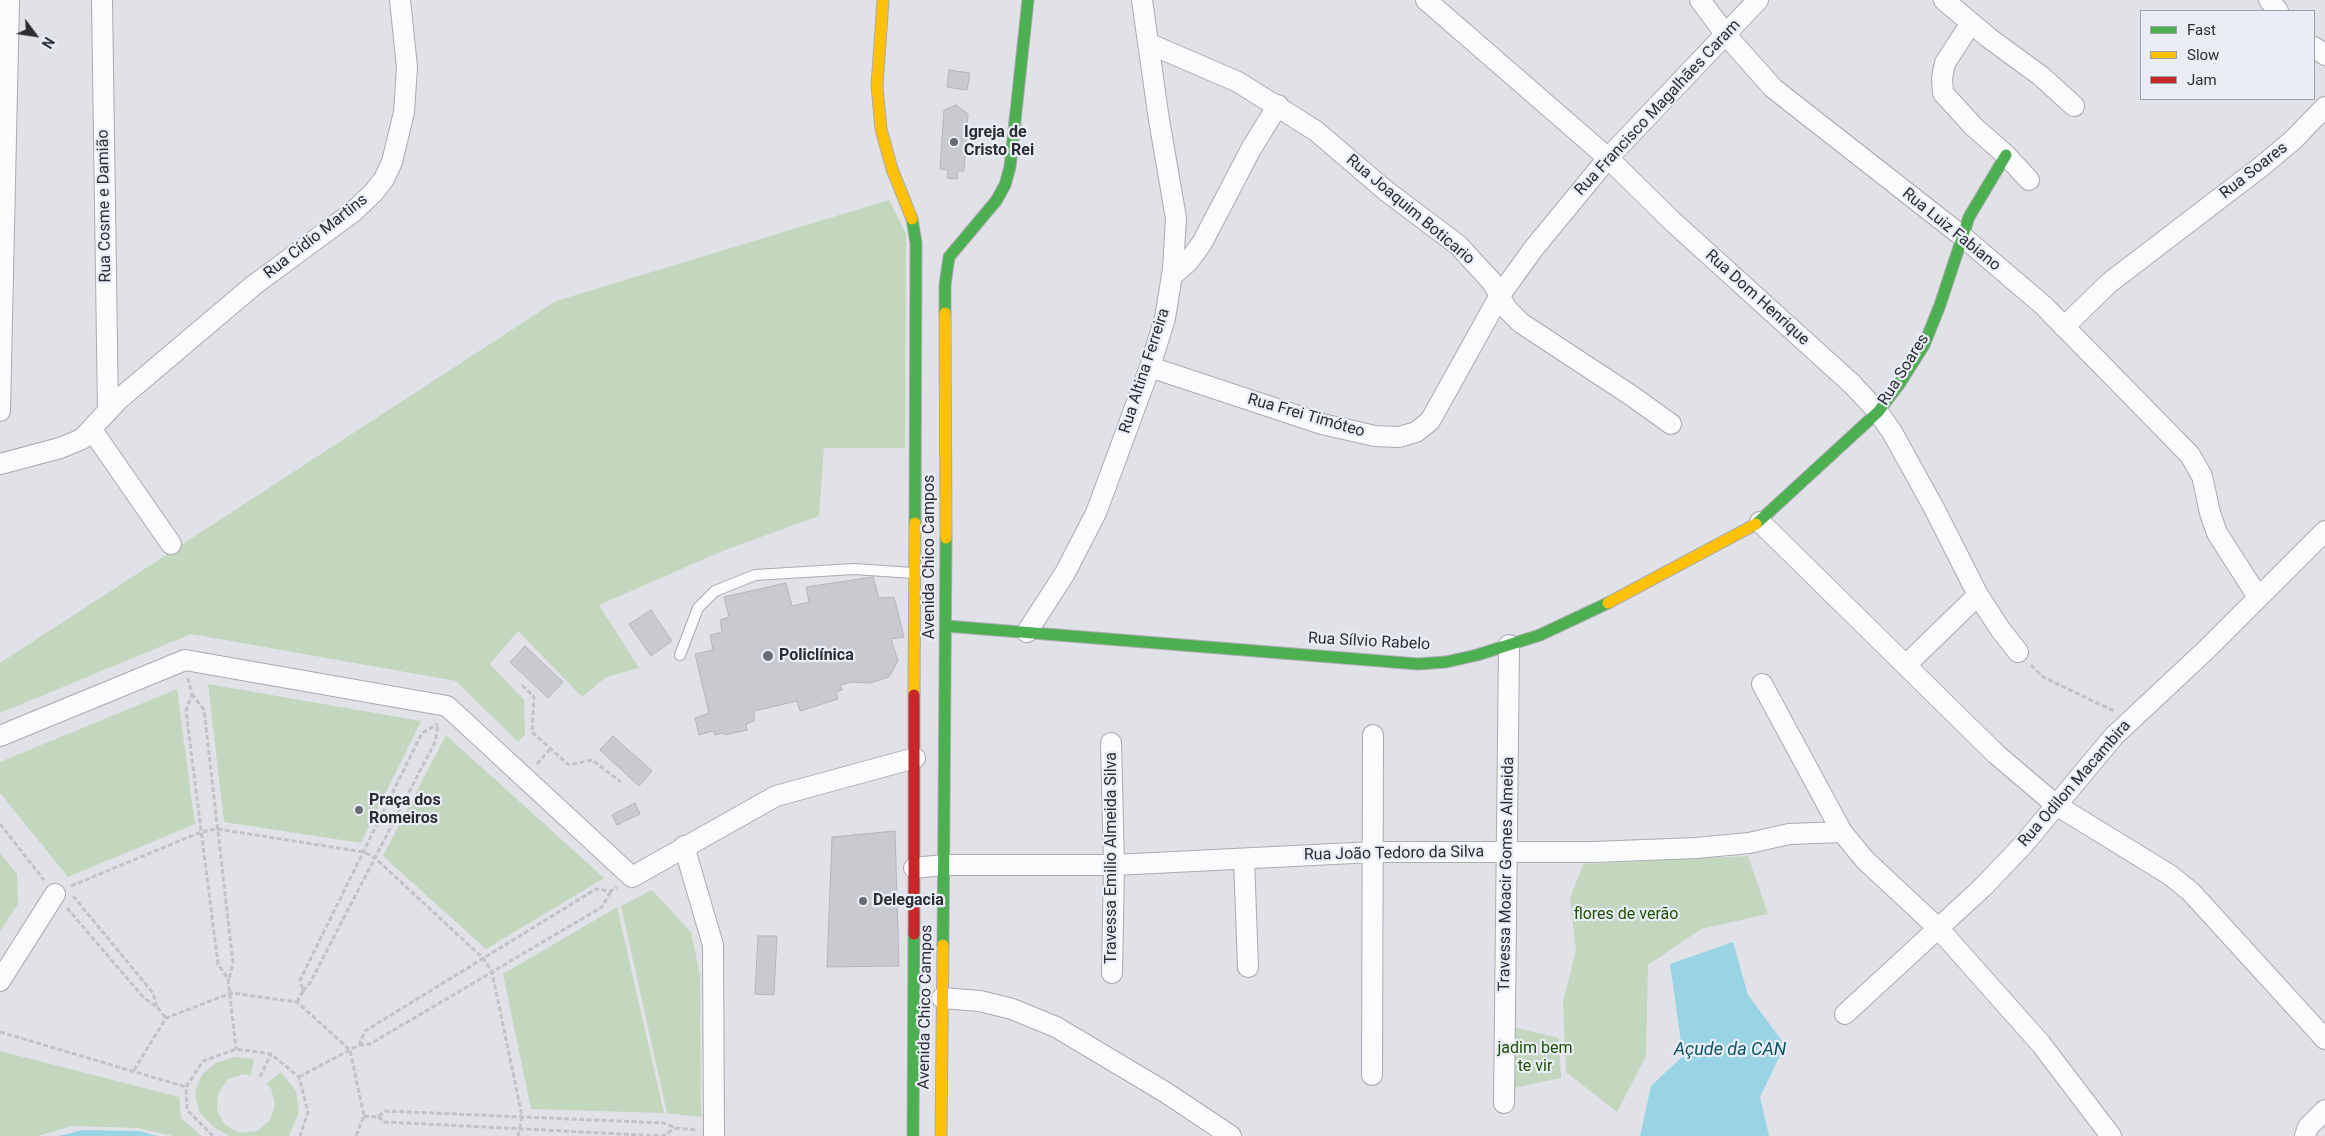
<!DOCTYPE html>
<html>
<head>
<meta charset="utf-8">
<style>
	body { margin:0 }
	#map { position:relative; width:2325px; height:1136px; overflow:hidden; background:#e0e2e8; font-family:Roboto,sans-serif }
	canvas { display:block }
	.legend { position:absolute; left:2140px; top:10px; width:175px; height:90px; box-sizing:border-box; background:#eaedf8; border:1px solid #9ea0a8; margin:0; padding:6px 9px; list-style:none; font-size:15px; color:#2c2d31 }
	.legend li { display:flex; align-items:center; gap:10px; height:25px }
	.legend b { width:25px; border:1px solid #9ea0a8 }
	.north { position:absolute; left:10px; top:10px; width:50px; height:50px; -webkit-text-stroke:4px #eaedf8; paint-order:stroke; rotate:121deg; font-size:14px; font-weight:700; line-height:20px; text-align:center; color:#2c2d31 }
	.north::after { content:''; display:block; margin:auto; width:18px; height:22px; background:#2c2d31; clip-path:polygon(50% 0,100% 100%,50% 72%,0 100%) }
</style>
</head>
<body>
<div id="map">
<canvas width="2325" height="1136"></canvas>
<ul class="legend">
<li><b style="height:6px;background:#4caf50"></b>Fast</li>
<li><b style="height:6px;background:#ffc107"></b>Slow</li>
<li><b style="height:6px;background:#c62828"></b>Jam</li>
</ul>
<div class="north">N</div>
</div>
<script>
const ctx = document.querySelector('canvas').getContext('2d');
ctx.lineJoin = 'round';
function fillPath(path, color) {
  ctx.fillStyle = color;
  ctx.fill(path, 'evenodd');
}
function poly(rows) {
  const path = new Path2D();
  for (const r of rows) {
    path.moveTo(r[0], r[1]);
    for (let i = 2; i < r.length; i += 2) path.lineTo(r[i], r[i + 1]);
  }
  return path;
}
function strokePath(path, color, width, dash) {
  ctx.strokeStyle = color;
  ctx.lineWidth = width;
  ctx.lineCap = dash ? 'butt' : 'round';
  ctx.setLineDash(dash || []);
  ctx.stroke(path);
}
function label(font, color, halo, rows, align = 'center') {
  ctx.font = font + ' Roboto,sans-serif';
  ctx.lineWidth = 4.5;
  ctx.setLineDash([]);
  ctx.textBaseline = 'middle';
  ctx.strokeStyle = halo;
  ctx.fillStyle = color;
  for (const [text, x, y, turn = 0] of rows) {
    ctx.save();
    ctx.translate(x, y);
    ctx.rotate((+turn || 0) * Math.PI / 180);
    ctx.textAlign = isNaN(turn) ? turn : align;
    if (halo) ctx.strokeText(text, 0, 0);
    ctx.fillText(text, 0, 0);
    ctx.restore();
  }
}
fillPath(poly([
	[889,200,906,234,905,448,824,448,819,516,725,550,599,605,639,668,606,677,582,697,518,631,490,664,524,700,525,734,518,742,456,681,191,634,0,713,0,663,556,301],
	[208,684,421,721,361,843,224,822],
	[177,689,195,824,68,877,0,793,0,762],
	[446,735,604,878,486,949,383,856],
	[0,853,17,874,18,904,0,931],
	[1748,856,1768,914,1701,929,1648,965,1646,1056,1617,1112,1566,1072,1563,1002,1576,951,1570,899,1583,864],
	[652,890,691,932,700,975,701,1117,667,1113,621,906],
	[617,907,664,1113,531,1109,503,974],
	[1513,1027,1559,1038,1561,1078,1504,1090],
	[0,1051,179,1097,181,1118,202,1136,173,1136,138,1128,72,1126,37,1136,0,1136],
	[234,1057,254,1059,251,1076,243,1074,227,1080,218,1094,217,1111,225,1125,240,1133,257,1131,270,1120,275,1105,271,1088,266,1084,281,1072,296,1091,299,1112,289,1136,229,1136,212,1126,199,1111,195,1092,202,1074,216,1063]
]), '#c2d7be');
fillPath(poly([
	[1733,942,1748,995,1785,1045,1760,1097,1769,1136,1640,1136,1651,1086,1683,1056,1670,964],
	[82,1130,139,1131,157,1136,59,1136]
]), '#98d4e4');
const building = poly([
	[949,70,970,73,967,90,947,87,949,70],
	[956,105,968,114,964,171,958,171,957,179,947,178,948,170,940,169,944,110,956,105],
	[873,577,879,598,894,597,904,637,891,639,898,661,889,677,870,683,852,682,840,685,842,690,836,692,838,699,800,711,797,701,754,711,754,721,746,724,747,730,725,735,724,733,715,735,713,731,699,735,695,718,709,713,695,654,713,650,710,635,722,632,720,620,729,617,724,597,786,583,792,606,809,602,806,587,873,577],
	[651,610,672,641,651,656,629,624,651,610],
	[525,646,563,682,548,698,510,662,525,646],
	[613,736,652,771,639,786,600,750,613,736],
	[635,803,640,814,617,825,612,815,635,803],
	[895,831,899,966,827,967,832,837,895,831],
	[758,936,777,936,774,995,755,994,758,936]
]);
fillPath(building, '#c9cacf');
strokePath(building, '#b4b5ba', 1);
const lane = poly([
	[680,655,698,608,715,591,755,575,854,569,913,573]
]);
const street = poly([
	[102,0,108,411],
	[1426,0,1608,158,1672,221,1852,384,1878,412,1892,432,1934,508,1978,595,2000,629,2018,652],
	[1700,0,1726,35,1773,88,1962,236,2044,306,2190,455,2202,476,2210,513,2217,533,2258,597],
	[1944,0,1989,38,2041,76,2074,106],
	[2269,0,2278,11],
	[1971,23,1945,63,1942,78,1943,93,1974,127,2006,155,2029,180],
	[1150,44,1238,82,1316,131,1385,190,1458,245,1492,282,1507,309,1521,323,1632,396,1671,424],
	[2314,47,2325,55],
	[1173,275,1188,262,1202,243,1251,149,1278,105],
	[2064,327,2109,283,2262,166,2293,140,2325,107],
	[1150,367,1322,424,1375,436,1399,437,1416,432,1430,421,1500,295,1534,248,1608,158,1758,0],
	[0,411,9,0],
	[92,430,171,544],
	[0,464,60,448,82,439,118,400,254,285,353,212,373,193,384,179,392,162,404,112,407,67,400,0],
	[1760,522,1996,754,2056,805,2170,875,2191,892,2325,1039],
	[1027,632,1065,573,1096,513,1150,367,1165,318,1173,269,1176,218,1159,120,1142,0],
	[1906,665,1978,595],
	[1762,684,1842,832,1865,860,1939,929,2041,1044,2111,1136],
	[0,736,185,660,447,706,632,877,776,796,915,758],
	[1111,743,1114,865,1112,973],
	[684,846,713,945,714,1136],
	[1244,859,1248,967],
	[914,868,944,865,1114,865,1373,852,1594,852,1696,848,1749,843,1789,834,1842,832],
	[0,981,55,894],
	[942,998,980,1001,1012,1009,1056,1027,1165,1092,1231,1136],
	[1845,1014,1983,887,2023,845,2114,736,2207,649,2325,531],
	[1372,1075,1373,735],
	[1504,1103,1509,645],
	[2305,1136,2308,1127,2325,1110]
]);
const fast = poly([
	[912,219,916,243,915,523],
	[945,313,945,285,949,257,996,201,1005,185,1010,167,1028,0],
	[1756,524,1878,412,1900,383,1924,345,1940,305,1969,217,2006,155],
	[946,626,1418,664,1446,662,1477,655,1540,635,1608,603],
	[943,945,946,538],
	[913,1136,914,934]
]);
const slow = poly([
	[883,0,877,86,881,129,892,169,912,219],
	[945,313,946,538],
	[1608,603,1756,524],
	[914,695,915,523],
	[941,1136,943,945]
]);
const jam = poly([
	[914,934,914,695]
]);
strokePath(lane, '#aaabaf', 12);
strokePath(street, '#aaabaf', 22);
strokePath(fast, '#aaabaf', 13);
strokePath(slow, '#aaabaf', 13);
strokePath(jam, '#aaabaf', 13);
strokePath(poly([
	[2031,665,2043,677,2114,711],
	[188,678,192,694,186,711,218,964,228,979,236,1049],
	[522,685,534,697,532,732,569,765,592,760,621,782],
	[192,694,204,710,233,963,229,979],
	[537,764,550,749],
	[0,824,44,880],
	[71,886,201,832,217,829,364,852,375,858,483,958,492,972,522,1116,518,1136],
	[73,896,153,993,157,1007],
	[67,908,144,998,157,1007,166,1018],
	[303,991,310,983,435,742,438,725],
	[297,1002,303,991,300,980,422,733,438,724],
	[0,1032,186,1087],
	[359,1045,370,1044,602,907,611,891],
	[134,1070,166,1018,231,993,297,1002,350,1050,364,1116,356,1136],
	[260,1077,271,1054],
	[299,1077,359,1045,365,1031,596,889,611,891,617,887],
	[364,1116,378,1117,385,1111,664,1123,675,1128,696,1130],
	[378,1117,385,1122,663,1136,675,1128],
	[213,1136,187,1110,186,1087,203,1061,236,1049,271,1054,299,1077,308,1112,300,1136]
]), '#c2c3c6', 3, [5, 2.5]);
strokePath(lane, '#fafbfc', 10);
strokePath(street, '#fafbfc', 20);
strokePath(fast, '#4caf50', 11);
strokePath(slow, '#ffc107', 11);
strokePath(jam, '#c62828', 11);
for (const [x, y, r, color] of [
	[954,142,5,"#6b6c71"],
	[768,656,6,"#6b6c71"],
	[359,810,5,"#6b6c71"],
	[863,901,5,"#6b6c71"]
]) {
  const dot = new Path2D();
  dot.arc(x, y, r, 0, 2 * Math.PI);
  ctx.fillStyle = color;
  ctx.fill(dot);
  strokePath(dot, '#eaedf8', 2);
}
label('16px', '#2c2d31', '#eaedf8', [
	["Rua Francisco Magalhães Caram",1658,108,-47],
	["Rua Soares",2254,171,-38],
	["Rua Cosme e Damião",105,206,-91],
	["Rua Joaquim Boticario",1410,210,40],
	["Rua Luiz Fabiano",1951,230,39],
	["Rua Cídio Martins",316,237,-38],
	["Rua Dom Henrique",1757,298,42],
	["Rua Soares",1904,370,-58],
	["Rua Altina Ferreira",1145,371,-72],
	["Rua Frei Timóteo",1306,416,16],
	["Avenida Chico Campos",930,557,-90],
	["Rua Sílvio Rabelo",1369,642,3],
	["Rua Odilon Macambira",2075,784,-49],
	["Rua João Tedoro da Silva",1394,854,-1],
	["Travessa Emilio Almeida Silva",1112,858,-90],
	["Travessa Moacir Gomes Almeida",1507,874,-89],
	["Avenida Chico Campos",926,1007,-89]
]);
label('bold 16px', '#2c2d31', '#eaedf8', [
	["Igreja de",964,133],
	["Cristo Rei",964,151],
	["Policlínica",779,656],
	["Praça dos",369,801],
	["Romeiros",369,819],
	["Delegacia",873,901]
], 'left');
label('16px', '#1e5000', '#eaedf8', [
	["flores de verão",1626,915],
	["jadim bem",1535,1049],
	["te vir",1535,1067]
]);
label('italic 18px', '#0a5564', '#eaedf8', [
	["Açude da CAN",1730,1050]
]);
</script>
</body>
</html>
